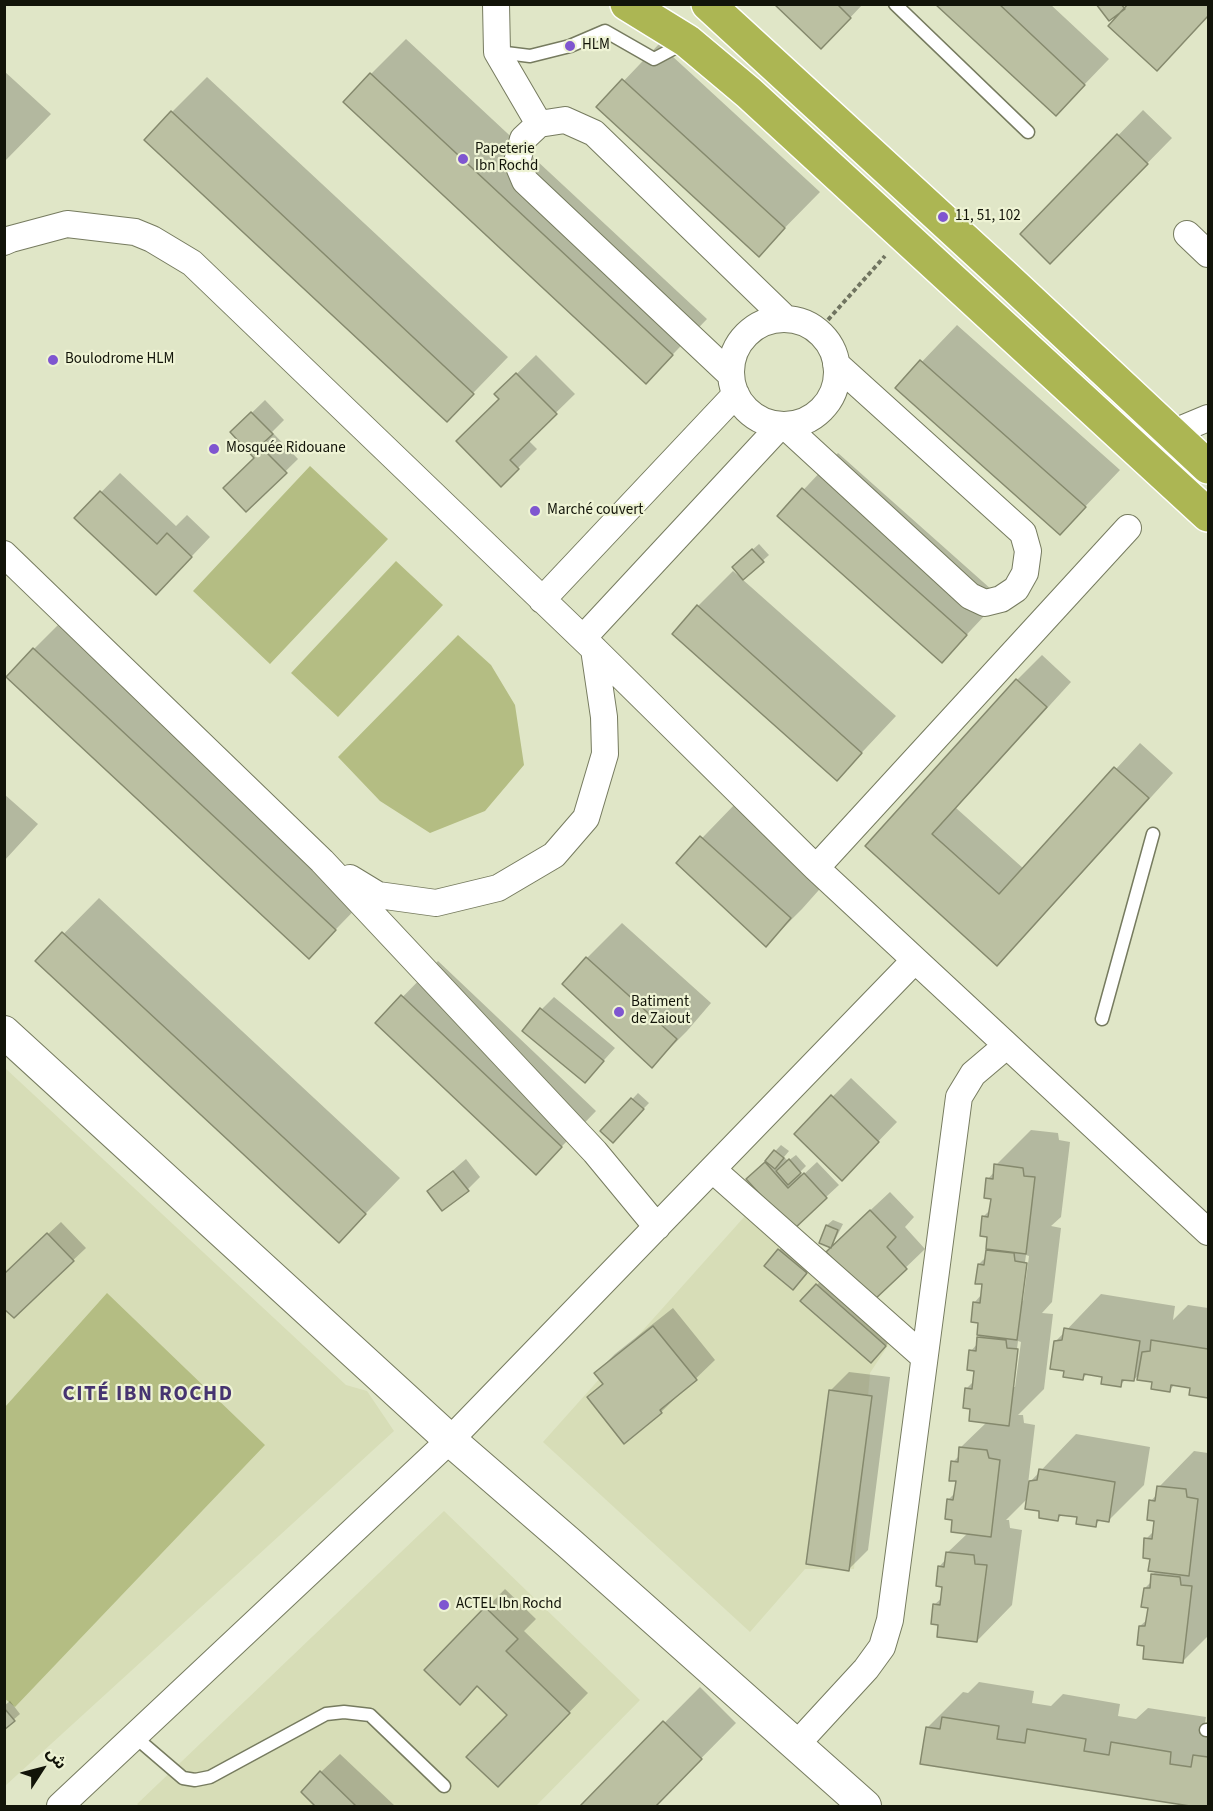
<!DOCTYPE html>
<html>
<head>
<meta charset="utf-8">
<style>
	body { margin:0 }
	#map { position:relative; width:1213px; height:1811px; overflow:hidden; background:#e0e6c7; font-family:"Source Sans 3","Noto Sans Arabic",sans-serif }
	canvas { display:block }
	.frame { position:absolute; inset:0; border:6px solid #121409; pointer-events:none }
	.north { position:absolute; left:12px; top:1739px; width:60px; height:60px; -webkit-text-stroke:4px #eef3d4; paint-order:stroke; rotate:54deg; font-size:16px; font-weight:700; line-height:24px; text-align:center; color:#121409 }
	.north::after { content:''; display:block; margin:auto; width:21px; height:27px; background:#121409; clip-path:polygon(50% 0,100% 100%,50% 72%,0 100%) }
</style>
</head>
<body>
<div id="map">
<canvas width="1213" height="1811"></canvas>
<div class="frame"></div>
<div class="north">ش</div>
</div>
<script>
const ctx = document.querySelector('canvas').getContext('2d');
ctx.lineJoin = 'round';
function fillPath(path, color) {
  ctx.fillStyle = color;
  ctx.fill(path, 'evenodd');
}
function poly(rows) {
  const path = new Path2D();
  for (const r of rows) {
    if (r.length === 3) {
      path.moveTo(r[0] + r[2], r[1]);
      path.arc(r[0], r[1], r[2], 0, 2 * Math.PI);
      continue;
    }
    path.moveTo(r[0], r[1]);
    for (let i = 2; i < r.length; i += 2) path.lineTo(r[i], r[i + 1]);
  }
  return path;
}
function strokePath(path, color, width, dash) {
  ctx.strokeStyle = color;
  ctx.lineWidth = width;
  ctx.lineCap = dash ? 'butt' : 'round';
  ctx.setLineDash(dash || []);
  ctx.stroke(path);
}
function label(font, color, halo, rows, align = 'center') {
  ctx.font = font + ' "Source Sans 3",sans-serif';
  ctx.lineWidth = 4.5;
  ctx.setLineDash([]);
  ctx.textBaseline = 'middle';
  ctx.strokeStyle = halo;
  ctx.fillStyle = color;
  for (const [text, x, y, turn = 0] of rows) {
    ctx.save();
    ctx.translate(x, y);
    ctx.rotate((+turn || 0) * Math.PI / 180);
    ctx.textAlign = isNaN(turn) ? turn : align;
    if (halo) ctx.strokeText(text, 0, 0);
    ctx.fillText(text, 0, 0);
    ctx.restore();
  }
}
fillPath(poly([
	[5,1068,346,1385,367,1391,394,1431,5,1786],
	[745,1216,889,1344,870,1373,854,1569,805,1569,750,1632,543,1442],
	[444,1511,640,1700,536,1806,139,1806,137,1804]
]), '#d7ddb7');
fillPath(poly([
	[310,466,388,539,270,664,193,591],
	[396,561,443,605,338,717,291,673],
	[458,635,491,665,515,705,524,765,485,811,430,833,380,801,338,757],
	[107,1293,265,1445,15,1707,4,1698,5,1407]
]), '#b4bd83');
fillPath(poly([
	[776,4,863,4,846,22],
	[938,4,1050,4,1109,59,1056,114],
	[1130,4,1208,4,1208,16,1157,69],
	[406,39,707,319,646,382,371,74],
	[659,44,820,192,759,254,599,107],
	[4,71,51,114,4,162],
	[207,77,508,357,447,420,172,112],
	[1143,110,1172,138,1075,237,1022,234],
	[957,325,1120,470,1060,533,897,388],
	[536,355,575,394,528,440,537,449,501,485,501,399,496,394],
	[265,400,284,420,272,432,298,459,246,510,256,458,232,432],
	[838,453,1001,598,942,661,779,516],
	[120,473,176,526,187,515,210,537,175,574,76,518],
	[759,544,769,555,742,579,896,716,837,779,698,606,733,571,740,577,742,576,740,561],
	[69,614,370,894,309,957,34,649],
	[1042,655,1071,682,956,808,1024,869,1140,743,1173,773,1022,939,997,964,867,845,1017,680],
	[4,794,38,824,4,861],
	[737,802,826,882,802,909,766,945,678,863],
	[99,898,400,1178,339,1241,37,961],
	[622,923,711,1003,687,1031,652,1066,587,958],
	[438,961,596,1111,536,1173,377,1023],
	[554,997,615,1048,585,1081,542,1009],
	[851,1078,897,1122,842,1179,796,1134],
	[638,1093,649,1103,613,1140,603,1131],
	[1031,1130,1058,1133,1059,1140,1070,1142,1061,1217,1051,1226,1061,1228,1052,1302,1042,1313,1053,1314,1044,1389,1018,1415,1023,1415,1024,1423,1035,1425,1028,1484,1076,1434,1150,1447,1144,1485,1109,1520,1101,1519,1095,1525,1079,1516,1063,1514,1057,1519,1041,1510,1028,1498,1006,1520,1009,1520,1010,1528,1022,1530,1012,1605,977,1641,940,1623,934,1605,943,1597,944,1585,939,1567,946,1559,947,1553,968,1533,954,1518,948,1500,956,1492,957,1480,953,1462,960,1455,960,1448,987,1422,972,1408,966,1389,974,1381,975,1369,971,1351,978,1343,979,1337,982,1334,974,1303,982,1294,984,1283,979,1264,986,1257,989,1236,983,1217,991,1209,992,1197,988,1179,995,1171,996,1165],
	[1026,1255,1029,1256,1023,1301,1020,1301],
	[1018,1341,1021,1342,1015,1387,1012,1387],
	[781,1145,789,1151,784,1157,788,1161,796,1155,806,1166,799,1173,802,1176,817,1162,839,1185,826,1197,748,1180],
	[466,1159,480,1177,468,1189,429,1191],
	[890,1192,914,1217,905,1227,925,1249,873,1299,832,1247,821,1243,827,1225,833,1220,843,1224,832,1246],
	[61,1222,86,1248,14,1316,4,1275],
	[785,1244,812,1266,799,1282,779,1250],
	[829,1272,897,1333,883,1349,817,1285],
	[1101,1294,1175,1306,1173,1320,1188,1305,1208,1308,1208,1395,1191,1387,1175,1384,1170,1390,1140,1373,1134,1380,1126,1379,1120,1385,1104,1376,1088,1373,1082,1379,1066,1370,1056,1341],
	[673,1308,715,1360,661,1412,589,1397,604,1382,596,1373,615,1354],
	[849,1372,890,1377,868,1550,849,1569,830,1391],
	[1194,1451,1208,1453,1208,1636,1182,1662,1146,1645,1140,1626,1148,1619,1149,1606,1145,1588,1152,1581,1153,1574,1157,1571,1146,1539,1154,1531,1155,1519,1151,1501,1158,1493,1159,1487],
	[505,1589,536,1619,524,1631,588,1693,517,1766,509,1715,478,1684,426,1670],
	[979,1682,1034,1691,1032,1703,1051,1706,1063,1694,1120,1704,1118,1716,1136,1719,1148,1708,1206,1717,1204,1729,1208,1730,1208,1806,922,1763,927,1728,963,1692,968,1693],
	[700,1687,736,1723,654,1806,582,1806],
	[10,1701,20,1714,4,1728,4,1706],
	[340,1754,395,1806,317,1806,321,1772]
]), '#0003');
const building = poly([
	[774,4,837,4,851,18,821,49,774,4],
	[935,4,999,4,1085,85,1056,116,935,4],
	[1096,4,1121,4,1125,9,1109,21,1096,4],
	[1128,4,1208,4,1208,16,1157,71,1108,26,1128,4],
	[370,73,673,355,646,384,343,102,370,73],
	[622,79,785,228,759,257,596,107,622,79],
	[171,111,474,394,447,422,144,140,171,111],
	[1117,134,1148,164,1050,264,1020,234,1117,134],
	[920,360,1086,507,1060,535,895,388,920,360],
	[516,373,557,414,510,460,519,469,501,487,456,441,499,399,494,394,516,373],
	[251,412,273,434,260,446,287,473,246,512,223,488,254,458,230,432,251,412],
	[802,488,967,635,942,663,777,516,802,488],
	[100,491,157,544,167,533,192,557,156,595,74,518,100,491],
	[752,549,764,562,743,580,732,567,752,549],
	[697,605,862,753,837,781,672,634,697,605],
	[33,648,336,930,309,959,6,677,33,648],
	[1016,679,1047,707,932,834,999,894,1114,767,1149,798,997,966,865,846,1016,679],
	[700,836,791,918,766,947,676,863,700,836],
	[62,932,366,1214,339,1243,35,961,62,932],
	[586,957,677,1039,652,1068,562,984,586,957],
	[401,995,562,1147,536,1175,375,1023,401,995],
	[540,1008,604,1061,585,1083,522,1031,540,1008],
	[831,1095,879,1142,842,1181,794,1134,831,1095],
	[631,1098,644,1109,613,1143,600,1131,631,1098],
	[774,1150,784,1158,775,1169,765,1161,774,1150],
	[789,1159,801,1173,788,1185,776,1171,789,1159],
	[765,1162,788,1188,804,1173,827,1198,793,1230,746,1179,765,1162],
	[994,1164,1023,1168,1024,1176,1035,1177,1026,1254,986,1249,987,1237,980,1236,982,1216,988,1217,991,1199,984,1198,986,1178,993,1179,994,1164],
	[453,1171,469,1191,442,1211,427,1191,453,1171],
	[870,1210,896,1237,887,1247,907,1269,873,1301,826,1252,870,1210],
	[826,1225,838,1230,831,1248,819,1243,826,1225],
	[47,1233,74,1261,14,1318,4,1309,4,1274,47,1233],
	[778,1249,807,1273,793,1290,764,1266,778,1249],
	[986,1250,1014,1253,1015,1261,1027,1263,1017,1340,977,1335,978,1323,971,1322,973,1302,980,1303,982,1284,975,1284,978,1264,984,1265,986,1250],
	[816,1284,886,1346,871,1363,800,1301,816,1284],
	[653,1326,697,1380,660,1410,662,1413,624,1444,587,1397,603,1384,594,1373,653,1326],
	[1064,1328,1140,1341,1134,1381,1122,1380,1121,1387,1101,1384,1102,1377,1084,1374,1083,1380,1063,1377,1064,1371,1050,1369,1054,1341,1062,1340,1064,1328],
	[977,1337,1006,1340,1007,1348,1018,1349,1009,1426,969,1421,970,1409,963,1408,965,1388,972,1389,974,1371,967,1370,969,1350,976,1351,977,1337],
	[1151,1340,1208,1349,1208,1398,1189,1395,1190,1388,1171,1385,1170,1392,1151,1389,1152,1382,1137,1380,1142,1352,1150,1351,1151,1340],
	[829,1390,872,1396,849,1571,806,1564,829,1390],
	[959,1447,987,1450,989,1458,1000,1460,991,1537,951,1532,952,1520,945,1519,947,1499,953,1500,956,1481,949,1481,951,1461,958,1462,959,1447],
	[1039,1469,1115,1482,1109,1522,1097,1520,1096,1527,1076,1524,1077,1517,1059,1515,1058,1521,1039,1518,1039,1511,1025,1509,1029,1481,1037,1480,1039,1469],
	[1157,1486,1186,1489,1187,1497,1198,1499,1189,1576,1148,1571,1150,1559,1143,1558,1144,1538,1152,1539,1154,1521,1147,1520,1149,1500,1155,1501,1157,1486],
	[946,1552,974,1555,975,1564,987,1565,977,1642,937,1637,938,1625,931,1624,933,1604,940,1605,942,1587,936,1586,938,1566,944,1567,946,1552],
	[1151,1574,1180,1577,1181,1585,1192,1586,1183,1663,1143,1659,1144,1646,1137,1645,1139,1626,1145,1626,1148,1608,1141,1607,1144,1588,1150,1588,1151,1574],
	[485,1607,518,1639,506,1651,570,1713,498,1787,466,1757,507,1715,477,1686,460,1705,424,1670,485,1607],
	[4,1708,15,1721,4,1730,4,1708],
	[942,1717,999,1726,997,1739,1025,1743,1027,1729,1086,1739,1084,1751,1109,1755,1111,1742,1171,1752,1170,1764,1191,1767,1193,1755,1208,1757,1208,1806,1190,1806,920,1764,926,1727,940,1729,942,1717],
	[663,1721,702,1759,656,1806,580,1806,663,1721],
	[320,1771,356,1806,315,1806,301,1792,320,1771]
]);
fillPath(building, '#bbc0a2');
strokePath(building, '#85896d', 1.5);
const service = poly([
	[895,4,1028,132],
	[498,52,530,56,570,46,605,31,654,59,684,43],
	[1102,1019,1153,834],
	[1206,1730,1208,1730],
	[134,1736,183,1778,195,1780,210,1777,326,1714,344,1712,370,1715,444,1786]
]);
const minor = poly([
	[496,4,497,52,539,124],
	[1187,234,1208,254],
	[4,242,11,239,67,224,135,232,152,239,192,263,594,649,816,868,1208,1232],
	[784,372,53],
	[731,375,525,181,517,162,523,139,539,124,565,120,594,133,786,319],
	[785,426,970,596,985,603,1001,599,1016,589,1025,573,1028,551,1023,533,836,364],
	[1172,433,1208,418],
	[4,554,322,861,595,1152,657,1227],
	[542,600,736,394],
	[583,638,781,425],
	[816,868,1128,528],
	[350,878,378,895,436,903,498,888,554,855,586,818,605,754,604,717,594,649],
	[713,1170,924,1357],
	[796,1745,866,1669,882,1647,890,1620,959,1097,973,1074,1006,1046],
	[60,1806,450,1440,914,961]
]);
const tertiary = poly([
	[4,1032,450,1440,569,1543,865,1806]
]);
const trunk = poly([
	[627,4,687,41,749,93,1208,515],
	[708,4,1005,277,1208,467]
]);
strokePath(service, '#767b5f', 15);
strokePath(minor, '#767b5f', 28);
strokePath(tertiary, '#767b5f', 34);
strokePath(trunk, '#fff', 36);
strokePath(poly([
	[818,331,885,256]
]), '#707460', 4, [4.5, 3]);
strokePath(service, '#fff', 12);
strokePath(minor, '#fff', 26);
strokePath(tertiary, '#fff', 32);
strokePath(trunk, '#acb653', 33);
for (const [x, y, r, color] of [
	[570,46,6,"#7f56d0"],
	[463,159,6,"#7f56d0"],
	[943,217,6,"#7f56d0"],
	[53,360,6,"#7f56d0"],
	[214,449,6,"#7f56d0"],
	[535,511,6,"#7f56d0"],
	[619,1012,6,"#7f56d0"],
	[444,1605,6,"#7f56d0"]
]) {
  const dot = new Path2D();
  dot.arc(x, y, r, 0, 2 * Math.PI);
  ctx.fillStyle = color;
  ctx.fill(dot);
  strokePath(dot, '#eef3d4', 2);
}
label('15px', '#121409', '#eef3d4', [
	["HLM",582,46],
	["Papeterie",475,150],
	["Ibn Rochd",475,167],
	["11, 51, 102",955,217],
	["Boulodrome HLM",65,360],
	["Mosquée Ridouane",226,449],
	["Marché couvert",547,511],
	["Batiment",631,1003],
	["de Zaiout",631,1020],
	["ACTEL Ibn Rochd",456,1605]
], 'left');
ctx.letterSpacing = '1.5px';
label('bold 21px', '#463470', '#eef3d4', [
	["CITÉ IBN ROCHD",148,1395]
]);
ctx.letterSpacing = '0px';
</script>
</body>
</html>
